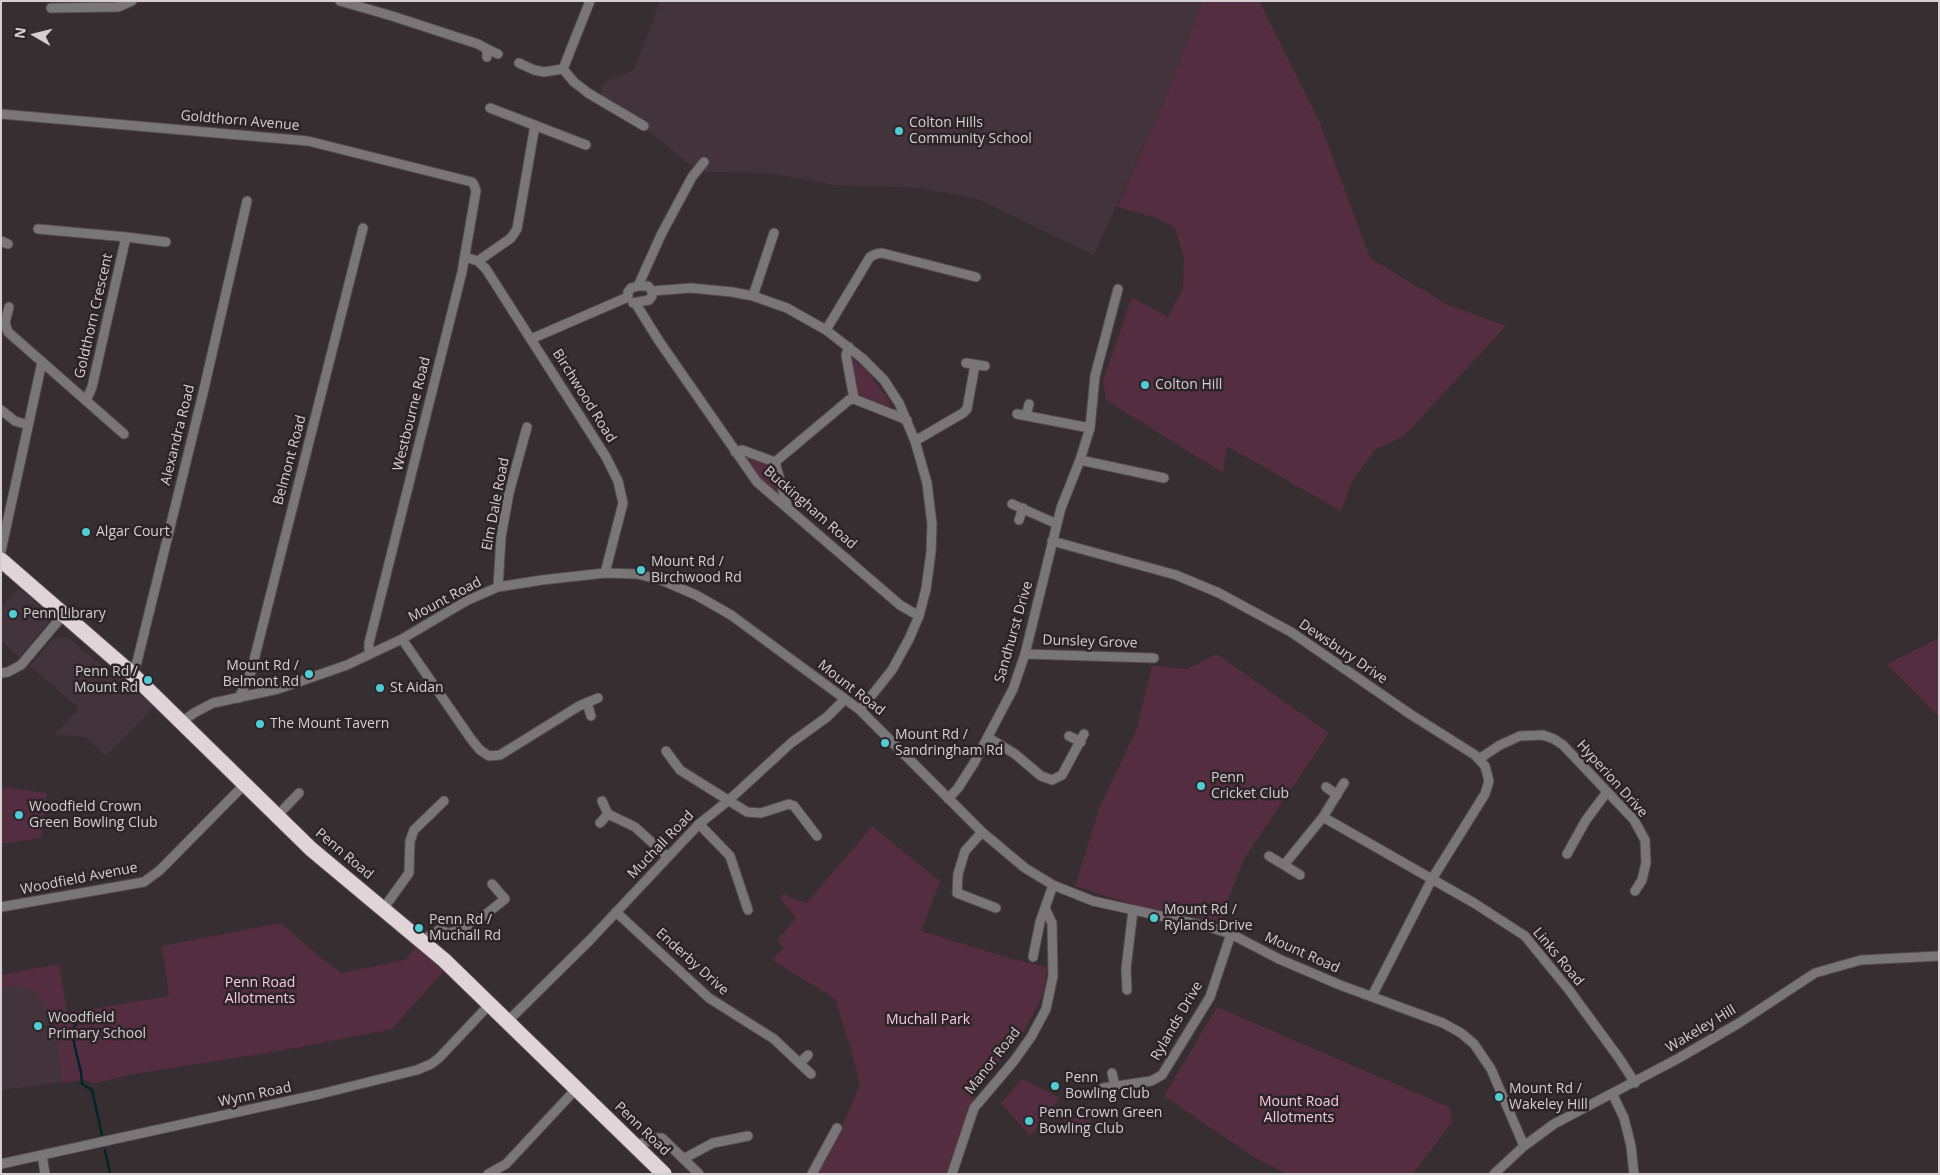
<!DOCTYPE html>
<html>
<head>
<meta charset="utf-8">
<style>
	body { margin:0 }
	#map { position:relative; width:1940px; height:1175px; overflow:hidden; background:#362e31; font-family:"Open Sans",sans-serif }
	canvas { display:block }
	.frame { position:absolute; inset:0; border:2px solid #d5cfd2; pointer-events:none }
	.north { position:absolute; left:10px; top:10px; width:50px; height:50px; -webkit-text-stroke:4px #2c2427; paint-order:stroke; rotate:278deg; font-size:14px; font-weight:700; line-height:20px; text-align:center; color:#d5cfd2 }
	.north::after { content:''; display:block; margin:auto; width:18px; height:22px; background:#d5cfd2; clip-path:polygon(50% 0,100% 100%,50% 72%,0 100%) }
</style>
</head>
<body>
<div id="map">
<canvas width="1940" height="1175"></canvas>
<div class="frame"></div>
<div class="north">N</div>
</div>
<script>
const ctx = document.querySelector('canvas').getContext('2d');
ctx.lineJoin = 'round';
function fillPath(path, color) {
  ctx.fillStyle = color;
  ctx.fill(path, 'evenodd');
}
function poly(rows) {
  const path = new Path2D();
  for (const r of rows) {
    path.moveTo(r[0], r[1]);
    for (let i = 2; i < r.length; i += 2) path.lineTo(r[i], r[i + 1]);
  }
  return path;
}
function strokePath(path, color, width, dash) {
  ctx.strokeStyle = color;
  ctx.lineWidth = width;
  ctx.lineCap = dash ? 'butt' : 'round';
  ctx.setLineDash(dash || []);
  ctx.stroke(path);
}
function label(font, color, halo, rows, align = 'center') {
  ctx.font = font + ' "Open Sans",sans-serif';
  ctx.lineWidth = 5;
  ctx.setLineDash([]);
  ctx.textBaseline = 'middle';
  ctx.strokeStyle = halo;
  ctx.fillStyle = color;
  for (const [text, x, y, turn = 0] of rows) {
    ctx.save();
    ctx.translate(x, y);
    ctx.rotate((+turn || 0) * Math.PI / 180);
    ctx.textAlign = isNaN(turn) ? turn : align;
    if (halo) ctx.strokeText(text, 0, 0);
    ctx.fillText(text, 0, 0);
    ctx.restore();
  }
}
fillPath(poly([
	[660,1,1203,1,1165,99,1094,255,978,199,919,188,835,185,769,173,706,172,689,164,640,125,599,98,602,91,601,84,634,70],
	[18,588,53,617,19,657,1,641,1,607],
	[67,637,111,673,114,671,154,707,106,756,86,737,55,735,79,708,30,666,54,638],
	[59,964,67,1013,83,1080,1,1090,1,975]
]), '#43343b');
fillPath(poly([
	[1203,1,1259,1,1320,123,1370,258,1448,305,1506,326,1405,435,1376,449,1352,481,1341,511,1227,446,1223,473,1106,400,1103,381,1132,297,1168,317,1183,288,1184,258,1175,228,1157,218,1117,207,1165,99],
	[853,359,867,371,886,396,891,404,889,408,862,398,856,391,851,360],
	[747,456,768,463,778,482,777,489,771,489,753,473,745,459],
	[1939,638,1939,717,1887,664],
	[1217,654,1329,733,1245,857,1219,922,1137,906,1075,886,1100,806,1136,731,1152,666,1188,669],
	[1,787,47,793,41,838,1,844],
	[872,826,940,881,921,931,1016,960,1047,967,1044,991,1039,1003,1025,1029,976,1092,948,1174,818,1174,844,1123,860,1084,852,1053,835,999,772,960,783,948,777,941,796,918,779,897,785,893,790,898,807,903],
	[281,923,322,959,342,973,405,960,416,947,445,970,392,1029,285,1050,134,1074,95,1083,83,1080,62,1083,57,1031,45,1004,33,990,17,986,1,987,1,975,59,964,67,1013,169,996,162,946],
	[1217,1007,1449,1107,1453,1121,1413,1174,1287,1174,1255,1158,1164,1096],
	[1022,1079,1060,1098,1030,1136,1001,1103],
	[1089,1105,1092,1133,1070,1134,1060,1111,1080,1120]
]), '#552d41');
strokePath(poly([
	[78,1022,74,1027,74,1043,81,1072,82,1084,92,1090,102,1135],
	[105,1150,110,1174]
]), '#012528', 2.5);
const street = poly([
	[340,1,392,16,478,44,487,49],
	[51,8,118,7,132,1],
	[487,57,487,49,498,54],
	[519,63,534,70,544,72,563,69,590,1],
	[563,69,574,82,588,93,644,126],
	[490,108,586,145],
	[1,114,308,141,472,182,474,185,476,191,462,272,369,643,369,653],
	[38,229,126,237,92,387,86,401],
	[126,237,166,242],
	[1,241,8,244],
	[465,257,478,261,486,269,606,457,618,481,623,503,605,573],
	[478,261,511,238,517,229,535,125],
	[638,286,661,235,692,177,704,162],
	[652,291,691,288,732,292,753,296,787,308,826,330,862,358,884,380,899,403,915,441,927,483,932,524,931,552,926,589,919,616,909,639,892,670,860,710],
	[753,296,774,233],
	[628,297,628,292,631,288,638,286,648,286,652,291],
	[633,303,649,300,652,296,652,291],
	[636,304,659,341,757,482,900,605,919,616],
	[9,307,5,323,8,332,124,434],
	[826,330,870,257,876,254,882,253,976,277],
	[531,339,628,297],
	[849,347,846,355,854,399,907,420],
	[966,363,985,366],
	[1,410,15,421,28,425],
	[1017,414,1090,428],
	[1026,416,1029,404],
	[915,441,963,413,967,409,975,365],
	[735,452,742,450,775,462,788,509],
	[1080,460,1164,478],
	[775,462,849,400,854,399],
	[1019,520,1023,508],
	[1057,524,1061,508,1080,460,1090,428,1095,376,1118,289],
	[1052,541,1176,575,1219,593,1291,632,1410,714,1475,755,1485,766,1489,781,1485,794,1432,879,1372,996],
	[1,551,42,362],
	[498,587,501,537,509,493,527,427],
	[402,639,471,739,480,750,489,756,500,755,579,706,598,698],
	[1025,654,1154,658],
	[1,673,8,672,21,665,64,614],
	[131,673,137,662,204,389,247,201],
	[239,698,251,672,363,228],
	[587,703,591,716],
	[182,722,194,713,213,703,278,689,347,665,402,639,466,601,498,587,542,580,605,573,637,574,661,580,696,595,731,615,860,710,982,832,1025,868,1053,885,1093,901,1206,926,1231,934,1279,959,1340,985,1443,1023,1461,1033,1474,1044,1491,1069,1524,1146],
	[1069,736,1081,742],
	[989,738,1015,754,1041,776,1052,780,1062,775,1084,734],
	[666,751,680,770,747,812,761,813,789,804,794,806,817,836],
	[1479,759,1500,745,1520,736,1543,735,1554,739,1563,745,1634,820,1645,840,1646,863,1642,880,1635,891],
	[1326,787,1337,795],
	[948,799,958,788,974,763,1013,689,1025,654,1057,524,1012,504],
	[608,814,635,827,668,857],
	[277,816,299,793],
	[1323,817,1474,903,1525,936,1569,990,1619,1058,1635,1083],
	[600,823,608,814,602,801],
	[699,824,730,856,748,910],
	[982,832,965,851,958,874,957,893,996,908],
	[1567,854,1586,820,1607,792],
	[1269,856,1284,865,1323,817,1344,783],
	[1284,865,1300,875],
	[1,907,144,882,160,870,244,785],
	[383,909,409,873,410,841,414,830,444,801],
	[616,912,709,998,774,1039,811,1074],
	[421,941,439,930,449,933,460,930,485,915,505,899,492,884],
	[1033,957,1040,922,1053,885],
	[1127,990,1126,969,1133,910],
	[508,1021,590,940,699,824,729,800,791,743,827,717,845,699],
	[800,1063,808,1055],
	[1112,1073,1115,1086],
	[1103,1088,1151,1081,1162,1075,1210,997,1231,934],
	[1613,1095,1624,1118,1631,1146,1634,1174],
	[635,1146,656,1138,662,1138,699,1174],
	[42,1155,45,1174],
	[683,1159,713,1143,748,1136],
	[1,1164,320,1094,417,1070,431,1064,439,1058,490,1004],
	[488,1174,506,1164,576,1089],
	[812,1174,837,1128],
	[952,1174,974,1108,1014,1061,1031,1037,1046,1009,1053,976,1052,923,1045,908],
	[1494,1174,1524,1146,1554,1124,1679,1058,1739,1023,1815,973,1861,960,1939,956]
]);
const highway = poly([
	[1,560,131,673,311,849,444,960,664,1174]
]);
strokePath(street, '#534b4e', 11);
strokePath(highway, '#534b4e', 17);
strokePath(street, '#7a7577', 9);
strokePath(highway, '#e0d4d9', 15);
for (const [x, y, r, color] of [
	[899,131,5,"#51ccd4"],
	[1145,385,5,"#51ccd4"],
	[86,532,5,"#51ccd4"],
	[641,570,5,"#51ccd4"],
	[13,614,5,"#51ccd4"],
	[309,674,5,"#51ccd4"],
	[148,680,5,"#51ccd4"],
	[380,688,5,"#51ccd4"],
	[260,724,5,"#51ccd4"],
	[885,743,5,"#51ccd4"],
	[1201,786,5,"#51ccd4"],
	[19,815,5,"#51ccd4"],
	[1154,918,5,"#51ccd4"],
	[419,928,5,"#51ccd4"],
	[38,1026,5,"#51ccd4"],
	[1055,1086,5,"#51ccd4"],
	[1499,1097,5,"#51ccd4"],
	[1029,1121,5,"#51ccd4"]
]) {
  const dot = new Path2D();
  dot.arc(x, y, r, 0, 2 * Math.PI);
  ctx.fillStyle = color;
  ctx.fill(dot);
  strokePath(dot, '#2c2427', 2);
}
label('14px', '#d5cfd2', '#2c2427', [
	["Goldthorn Avenue",240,121,5],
	["Goldthorn Crescent",94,316,-77],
	["Birchwood Road",584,396,58],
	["Westbourne Road",412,414,-76],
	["Alexandra Road",178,435,-76],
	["Belmont Road",290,460,-75],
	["Elm Dale Road",496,504,-79],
	["Buckingham Road",810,508,41],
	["Mount Road",445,600,-28],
	["Sandhurst Drive",1014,632,-74],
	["Dunsley Grove",1090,642,2],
	["Dewsbury Drive",1343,652,34],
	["Mount Road",851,688,38],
	["Hyperion Drive",1612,779,48],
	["Muchall Road",661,845,-46],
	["Penn Road",344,854,40],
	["Woodfield Avenue",79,879,-11],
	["Mount Road",1302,953,24],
	["Links Road",1558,957,50],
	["Enderby Drive",692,962,42],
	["Rylands Drive",1177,1021,-60],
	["Wakeley Hill",1701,1029,-31],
	["Manor Road",993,1061,-52],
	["Wynn Road",255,1095,-12],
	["Penn Road",642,1129,44]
]);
label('14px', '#d5cfd2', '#2c2427', [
	["Colton Hills",909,123],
	["Community School",909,139],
	["Colton Hill",1155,385],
	["Algar Court",96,532],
	["Mount Rd /",651,562],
	["Birchwood Rd",651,578],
	["Penn Library",23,614],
	["Mount Rd /",299,666,"right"],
	["Belmont Rd",299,682,"right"],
	["Penn Rd /",138,672,"right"],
	["Mount Rd",138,688,"right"],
	["St Aidan",390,688],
	["The Mount Tavern",270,724],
	["Mount Rd /",895,735],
	["Sandringham Rd",895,751],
	["Penn",1211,778],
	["Cricket Club",1211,794],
	["Woodfield Crown",29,807],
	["Green Bowling Club",29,823],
	["Mount Rd /",1164,910],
	["Rylands Drive",1164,926],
	["Penn Rd /",429,920],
	["Muchall Rd",429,936],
	["Woodfield",48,1018],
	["Primary School",48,1034],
	["Penn",1065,1078],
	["Bowling Club",1065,1094],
	["Mount Rd /",1509,1089],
	["Wakeley Hill",1509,1105],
	["Penn Crown Green",1039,1113],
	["Bowling Club",1039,1129]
], 'left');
label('14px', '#f7c9de', '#2c2427', [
	["Penn Road",260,983],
	["Allotments",260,999],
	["Muchall Park",928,1020],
	["Mount Road",1299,1102],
	["Allotments",1299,1118]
]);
</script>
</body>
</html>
